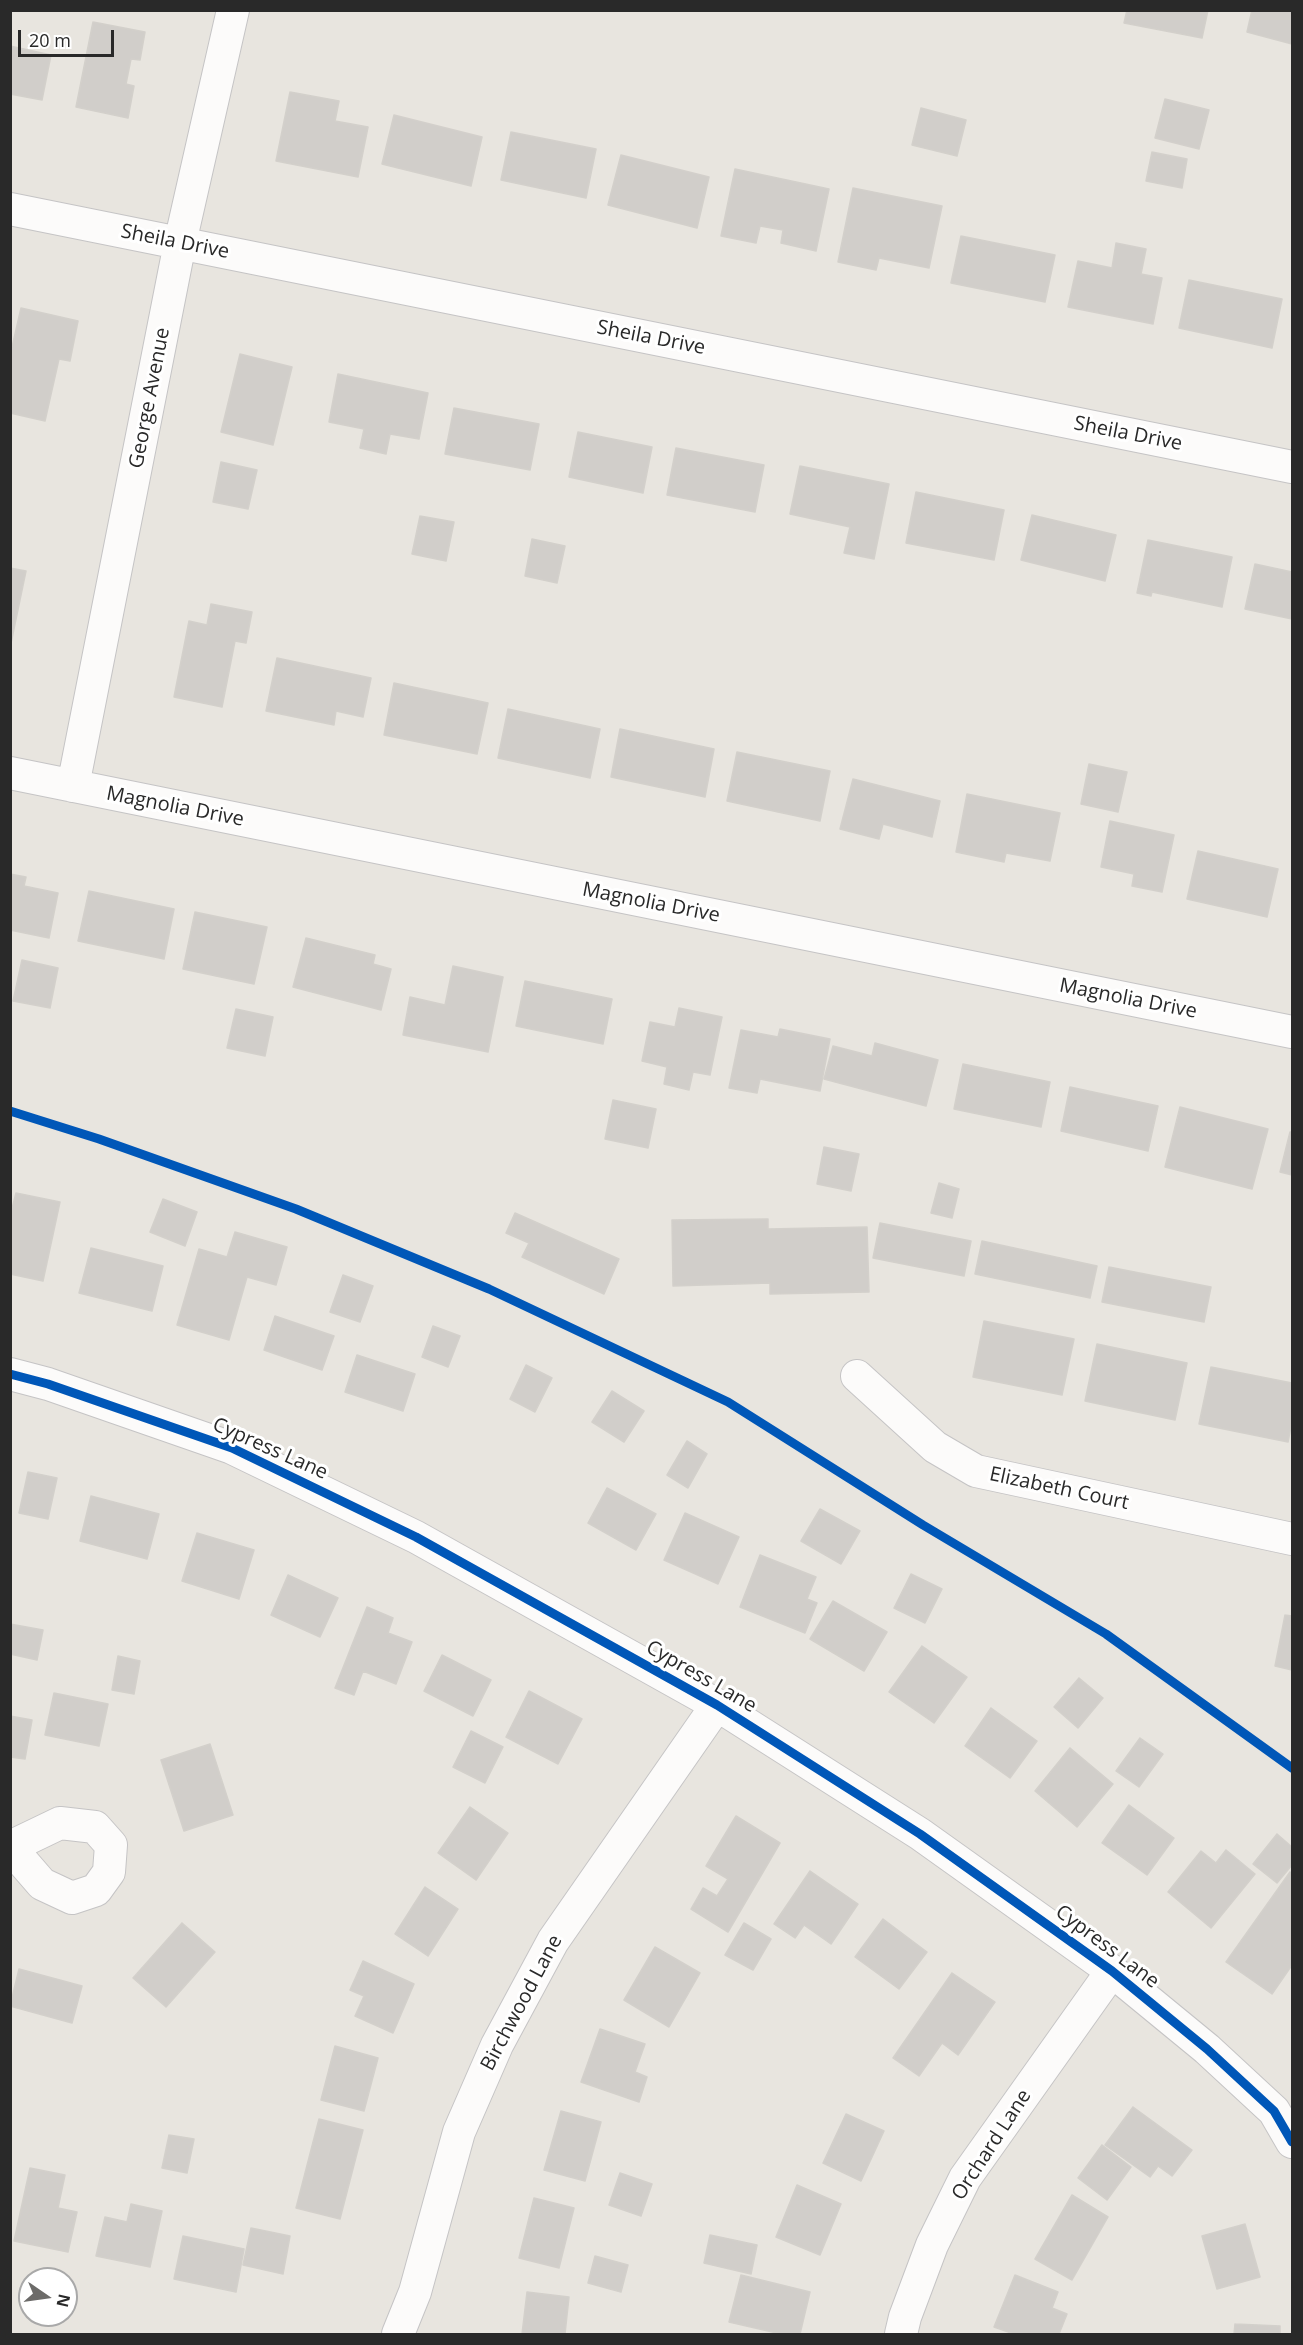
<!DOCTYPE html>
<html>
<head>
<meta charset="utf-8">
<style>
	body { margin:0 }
	#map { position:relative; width:1303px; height:2345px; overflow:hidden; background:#e8e5df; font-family:"Open Sans",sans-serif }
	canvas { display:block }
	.frame { position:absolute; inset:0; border:12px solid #292929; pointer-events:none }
	.north { position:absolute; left:18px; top:2267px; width:60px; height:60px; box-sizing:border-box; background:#fff; border:2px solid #a9a9a9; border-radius:50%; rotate:103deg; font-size:16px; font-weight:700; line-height:24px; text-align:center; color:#292929 }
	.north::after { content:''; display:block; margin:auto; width:21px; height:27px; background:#6c6b69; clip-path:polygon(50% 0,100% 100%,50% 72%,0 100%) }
	.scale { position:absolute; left:18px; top:30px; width:96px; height:27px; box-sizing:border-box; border:3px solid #292929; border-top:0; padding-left:8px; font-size:18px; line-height:21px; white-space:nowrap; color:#292929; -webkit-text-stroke:4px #fff; paint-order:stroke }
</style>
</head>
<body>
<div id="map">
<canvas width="1303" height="2345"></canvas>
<div class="frame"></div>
<div class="north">N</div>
<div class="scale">20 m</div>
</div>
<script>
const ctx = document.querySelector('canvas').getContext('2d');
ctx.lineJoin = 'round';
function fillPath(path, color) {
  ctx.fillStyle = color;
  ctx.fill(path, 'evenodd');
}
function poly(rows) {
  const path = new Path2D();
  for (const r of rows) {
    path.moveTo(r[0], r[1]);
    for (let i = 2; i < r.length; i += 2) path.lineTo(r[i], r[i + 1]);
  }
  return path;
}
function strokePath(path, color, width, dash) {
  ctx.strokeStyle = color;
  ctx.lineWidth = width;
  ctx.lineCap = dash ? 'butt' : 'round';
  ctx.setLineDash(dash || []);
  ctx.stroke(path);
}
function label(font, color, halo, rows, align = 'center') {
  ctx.font = font + ' "Open Sans",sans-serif';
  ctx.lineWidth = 6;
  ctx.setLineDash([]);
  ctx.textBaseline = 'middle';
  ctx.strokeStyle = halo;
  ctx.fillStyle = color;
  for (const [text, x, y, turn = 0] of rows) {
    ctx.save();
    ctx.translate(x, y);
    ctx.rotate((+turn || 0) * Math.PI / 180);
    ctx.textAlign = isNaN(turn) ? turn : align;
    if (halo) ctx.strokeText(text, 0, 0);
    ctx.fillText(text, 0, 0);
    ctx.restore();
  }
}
const building = poly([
	[1127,10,1208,10,1202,38,1124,23,1127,10],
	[1252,10,1292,10,1292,44,1247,32,1252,10],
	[93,22,145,32,140,60,131,59,126,84,134,86,128,118,76,107,93,22],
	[10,46,51,55,42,100,10,94,10,46],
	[290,92,339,101,335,121,368,127,358,177,276,161,290,92],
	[1165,99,1209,110,1199,149,1155,138,1165,99],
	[921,108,966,120,957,156,912,145,921,108],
	[394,115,482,137,471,186,382,164,394,115],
	[511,132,596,149,586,198,501,180,511,132],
	[1152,152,1187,159,1182,188,1146,181,1152,152],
	[621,155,709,177,697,228,608,205,621,155],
	[735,169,829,189,816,251,781,243,783,230,760,226,756,243,721,236,735,169],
	[853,188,942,206,929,268,879,258,876,270,838,262,853,188],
	[961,236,1055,255,1045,302,951,283,961,236],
	[1116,243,1146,249,1141,274,1162,278,1153,324,1068,307,1078,261,1112,268,1116,243],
	[1189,280,1282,299,1272,348,1179,328,1189,280],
	[21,308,78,321,70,361,59,359,45,421,10,413,10,356,21,308],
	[240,354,292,367,273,445,221,432,240,354],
	[338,374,428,393,419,439,390,434,386,454,360,448,364,429,329,422,338,374],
	[454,408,539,424,530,470,445,454,454,408],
	[578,432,652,447,643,493,569,477,578,432],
	[676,448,764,465,755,512,667,495,676,448],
	[221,462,257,470,248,509,213,502,221,462],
	[800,466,889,484,874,559,844,553,850,527,790,514,800,466],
	[916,492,1004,510,994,560,906,543,916,492],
	[1032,515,1116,535,1105,581,1021,560,1032,515],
	[420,516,454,522,446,561,412,554,420,516],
	[532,539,565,546,557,583,525,576,532,539],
	[1148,540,1232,557,1222,607,1152,592,1151,596,1137,593,1148,540],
	[1255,564,1292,572,1292,619,1245,609,1255,564],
	[10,568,26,571,10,648,10,568],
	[211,604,252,612,246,643,235,641,222,707,174,697,189,621,207,625,211,604],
	[277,658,371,678,363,717,336,711,334,725,266,711,277,658],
	[394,683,488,703,477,754,384,735,394,683],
	[508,709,600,729,590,778,498,758,508,709],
	[620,729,714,749,705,797,611,777,620,729],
	[737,752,830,771,820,821,727,801,737,752],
	[1089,764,1127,772,1118,812,1081,804,1089,764],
	[853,779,940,801,932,837,883,824,879,839,840,829,853,779],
	[967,794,1060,813,1050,861,1006,853,1004,862,956,852,967,794],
	[1110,821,1174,835,1162,892,1132,886,1134,874,1101,867,1110,821],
	[1198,851,1278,869,1267,917,1187,899,1198,851],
	[10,874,26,877,24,886,58,893,49,938,10,930,10,874],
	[89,891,174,909,164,959,78,941,89,891],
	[195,912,267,927,254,984,183,969,195,912],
	[306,938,375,955,373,964,391,969,381,1010,293,987,306,938],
	[22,960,58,968,50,1008,13,1001,22,960],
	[453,966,503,977,488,1052,403,1035,410,997,445,1005,453,966],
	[525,981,612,999,603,1044,516,1026,525,981],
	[679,1008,722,1017,710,1075,693,1072,689,1090,664,1084,667,1067,642,1061,650,1022,675,1027,679,1008],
	[236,1009,273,1017,265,1056,227,1048,236,1009],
	[780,1029,830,1039,820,1091,760,1079,757,1093,729,1088,741,1030,778,1037,780,1029],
	[875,1043,938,1060,926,1106,824,1079,833,1046,872,1056,875,1043],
	[963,1064,1050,1082,1041,1127,954,1109,963,1064],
	[1070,1087,1158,1106,1148,1151,1061,1131,1070,1087],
	[613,1100,656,1109,648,1148,605,1139,613,1100],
	[1180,1107,1268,1129,1252,1189,1165,1167,1180,1107],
	[1290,1132,1292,1132,1292,1175,1280,1172,1290,1132],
	[824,1147,859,1154,851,1191,817,1184,824,1147],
	[939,1183,959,1189,952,1218,931,1213,939,1183],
	[16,1193,60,1202,43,1281,10,1274,10,1216,16,1193],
	[163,1199,197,1212,185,1246,150,1232,163,1199],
	[515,1213,619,1259,604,1294,522,1257,529,1243,506,1233,515,1213],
	[768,1219,768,1229,867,1227,869,1292,770,1294,770,1283,673,1286,672,1220,768,1219],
	[880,1223,971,1241,964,1276,873,1258,880,1223],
	[235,1232,287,1247,276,1285,247,1277,229,1340,177,1325,199,1249,227,1257,235,1232],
	[982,1241,1097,1266,1090,1298,975,1274,982,1241],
	[91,1248,163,1266,152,1311,79,1293,91,1248],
	[1109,1267,1211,1287,1204,1322,1102,1302,1109,1267],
	[343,1275,373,1286,360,1322,330,1312,343,1275],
	[275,1316,334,1336,322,1370,264,1350,275,1316],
	[984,1321,1074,1339,1062,1395,973,1377,984,1321],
	[433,1326,460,1336,448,1367,422,1357,433,1326],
	[1097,1344,1187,1363,1175,1420,1085,1401,1097,1344],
	[357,1355,415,1374,403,1411,345,1392,357,1355],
	[526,1365,552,1378,535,1412,510,1399,526,1365],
	[1211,1367,1292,1383,1292,1422,1288,1442,1199,1424,1211,1367],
	[612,1391,644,1411,624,1442,592,1422,612,1391],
	[687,1441,707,1454,688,1488,667,1475,687,1441],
	[28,1472,57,1478,48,1519,19,1513,28,1472],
	[607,1488,656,1514,636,1550,588,1523,607,1488],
	[91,1496,159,1514,147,1559,80,1541,91,1496],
	[820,1509,860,1531,841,1564,801,1541,820,1509],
	[685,1513,739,1537,718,1584,664,1560,685,1513],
	[197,1533,254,1550,239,1599,182,1581,197,1533],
	[760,1555,816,1577,807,1599,817,1603,805,1633,740,1607,760,1555],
	[911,1574,942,1589,925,1623,894,1608,911,1574],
	[288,1575,338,1598,320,1637,271,1615,288,1575],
	[833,1601,887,1632,864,1671,810,1639,833,1601],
	[367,1607,393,1618,388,1633,412,1642,396,1684,363,1671,354,1695,335,1688,367,1607],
	[1285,1615,1292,1616,1292,1670,1275,1666,1285,1615],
	[10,1624,43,1630,37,1660,10,1654,10,1624],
	[922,1646,967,1677,934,1723,889,1692,922,1646],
	[442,1655,491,1680,473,1716,424,1691,442,1655],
	[118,1656,140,1661,134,1694,112,1690,118,1656],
	[1079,1678,1103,1698,1078,1728,1054,1707,1079,1678],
	[529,1691,582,1719,558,1764,506,1737,529,1691],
	[54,1693,108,1704,99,1746,45,1735,54,1693],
	[991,1708,1037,1741,1010,1778,965,1746,991,1708],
	[10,1716,32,1720,25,1759,10,1757,10,1716],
	[471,1731,503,1747,485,1783,453,1767,471,1731],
	[1140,1738,1163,1754,1139,1787,1116,1771,1140,1738],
	[210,1744,233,1815,184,1831,161,1760,210,1744],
	[1070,1748,1113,1784,1077,1827,1035,1791,1070,1748],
	[1129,1805,1174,1838,1147,1875,1102,1843,1129,1805],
	[470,1807,508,1833,476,1880,438,1853,470,1807],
	[736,1816,780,1843,728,1932,691,1909,703,1888,717,1896,728,1879,706,1866,736,1816],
	[1277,1834,1292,1847,1292,1865,1277,1883,1253,1864,1277,1834],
	[1226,1850,1255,1874,1211,1928,1168,1892,1201,1851,1216,1863,1226,1850],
	[810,1871,858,1904,831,1944,804,1925,795,1938,774,1924,810,1871],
	[1290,1872,1292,1874,1292,1965,1272,1994,1226,1962,1290,1872],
	[425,1887,458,1909,428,1956,395,1934,425,1887],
	[883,1919,927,1952,899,1989,855,1957,883,1919],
	[182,1923,215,1952,166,2007,133,1978,182,1923],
	[744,1923,771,1939,753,1970,725,1955,744,1923],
	[655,1947,700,1973,669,2027,624,2000,655,1947],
	[363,1961,414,1984,393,2033,355,2016,364,1996,350,1990,363,1961],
	[19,1969,82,1986,72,2023,10,2006,19,1969],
	[952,1973,995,2002,958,2055,942,2043,919,2076,893,2058,952,1973],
	[600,2029,645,2044,635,2072,647,2077,639,2102,581,2082,600,2029],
	[335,2046,378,2058,364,2111,321,2100,335,2046],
	[1133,2107,1192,2150,1172,2176,1158,2166,1150,2177,1105,2145,1133,2107],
	[561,2111,601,2122,585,2181,544,2170,561,2111],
	[846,2114,884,2131,861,2181,823,2163,846,2114],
	[319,2119,363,2130,340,2219,296,2208,319,2119],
	[169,2135,194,2139,187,2173,162,2168,169,2135],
	[1102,2145,1131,2167,1107,2200,1078,2178,1102,2145],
	[30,2168,65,2175,58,2208,77,2212,68,2252,14,2241,30,2168],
	[620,2173,652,2184,641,2216,609,2205,620,2173],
	[797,2185,841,2204,820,2255,776,2237,797,2185],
	[1072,2195,1108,2217,1072,2280,1035,2259,1072,2195],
	[534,2198,574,2208,559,2268,519,2258,534,2198],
	[131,2204,162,2211,150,2267,96,2256,105,2217,127,2222,131,2204],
	[1245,2224,1260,2277,1217,2289,1202,2236,1245,2224],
	[251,2228,290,2236,283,2274,243,2265,251,2228],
	[710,2235,757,2245,751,2274,704,2263,710,2235],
	[183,2236,244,2249,236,2292,174,2279,183,2236],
	[595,2256,628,2265,621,2292,588,2283,595,2256],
	[741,2275,810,2292,800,2334,781,2334,729,2322,741,2275],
	[1015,2275,1058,2292,1052,2308,1067,2314,1059,2334,1014,2334,994,2327,1015,2275],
	[527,2292,569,2297,565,2334,522,2334,527,2292],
	[1235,2324,1280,2326,1280,2334,1234,2334,1235,2324]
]);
fillPath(building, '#d1ceca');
strokePath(building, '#d3d0cb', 1.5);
const street = poly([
	[10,209,1292,467],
	[10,773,1292,1032],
	[73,786,180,243,233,10],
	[10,1374,48,1384,232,1448,416,1537,717,1705,920,1834,1112,1971,1207,2049,1274,2111,1292,2142],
	[857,1376,935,1447,976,1471,1292,1539],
	[60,1823,95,1827,111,1845,109,1872,96,1890,72,1898,42,1884,10,1847,60,1823],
	[398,2334,415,2292,459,2132,497,2045,553,1941,717,1705],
	[901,2334,905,2317,932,2245,965,2178,1112,1971]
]);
strokePath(street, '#c5c4c5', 34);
strokePath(street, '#fcfbfa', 32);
strokePath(poly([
	[10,1111,99,1139,296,1209,489,1289,728,1402,923,1525,1106,1634,1292,1768],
	[10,1374,48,1384,232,1448,416,1537,717,1705,920,1834,1112,1971,1207,2049,1274,2111,1292,2142]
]), '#0057b8', 9);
label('20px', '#292929', '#fff', [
	["Sheila Drive",175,242,11],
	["Sheila Drive",651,338,11],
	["George Avenue",150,398,-79],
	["Sheila Drive",1128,434,11],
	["Magnolia Drive",175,807,11],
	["Magnolia Drive",651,903,11],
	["Magnolia Drive",1128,999,11],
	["Cypress Lane",270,1449,24],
	["Elizabeth Court",1059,1489,12],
	["Cypress Lane",701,1677,30],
	["Cypress Lane",1107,1947,37],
	["Birchwood Lane",522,2003,-62],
	["Orchard Lane",992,2145,-57]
]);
</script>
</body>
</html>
